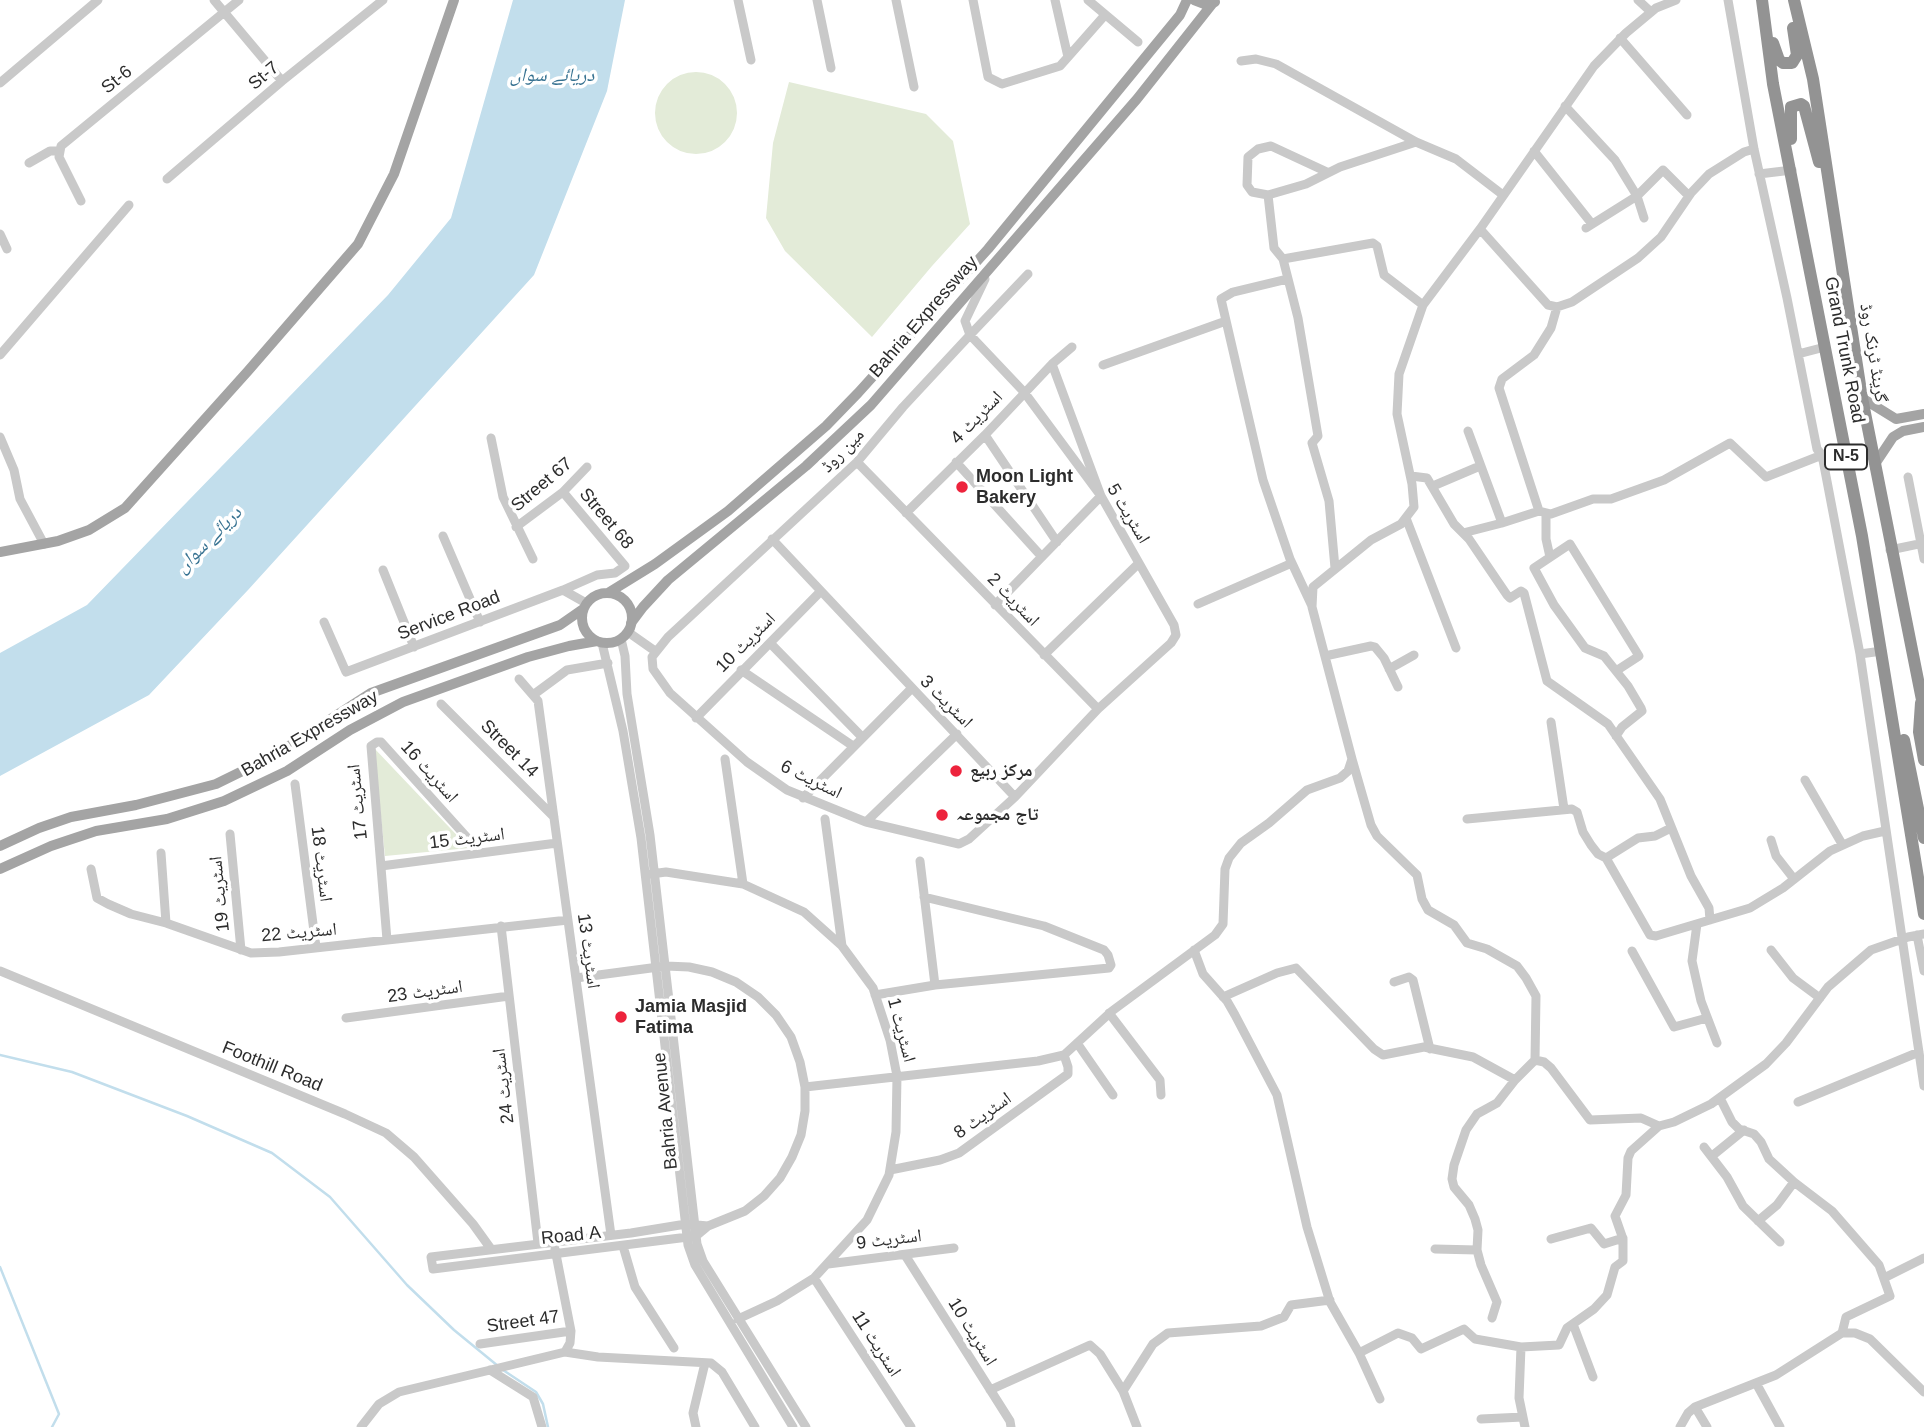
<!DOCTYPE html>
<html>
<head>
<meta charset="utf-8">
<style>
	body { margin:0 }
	canvas { display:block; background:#fff }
</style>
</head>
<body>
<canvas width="1924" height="1427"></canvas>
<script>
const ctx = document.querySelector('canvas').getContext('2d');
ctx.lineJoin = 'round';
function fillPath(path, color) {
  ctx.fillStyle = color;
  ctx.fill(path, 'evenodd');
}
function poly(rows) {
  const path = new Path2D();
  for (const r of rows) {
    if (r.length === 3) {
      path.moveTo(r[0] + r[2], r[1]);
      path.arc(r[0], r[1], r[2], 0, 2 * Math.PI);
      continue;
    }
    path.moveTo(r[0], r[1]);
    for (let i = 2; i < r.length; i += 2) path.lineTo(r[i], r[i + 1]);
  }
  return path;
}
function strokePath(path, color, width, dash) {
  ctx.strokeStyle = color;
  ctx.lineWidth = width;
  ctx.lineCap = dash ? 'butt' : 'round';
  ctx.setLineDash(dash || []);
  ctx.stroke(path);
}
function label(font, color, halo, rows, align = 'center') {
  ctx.font = font + ' Arial,"Noto Naskh Arabic",sans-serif';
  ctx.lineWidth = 7;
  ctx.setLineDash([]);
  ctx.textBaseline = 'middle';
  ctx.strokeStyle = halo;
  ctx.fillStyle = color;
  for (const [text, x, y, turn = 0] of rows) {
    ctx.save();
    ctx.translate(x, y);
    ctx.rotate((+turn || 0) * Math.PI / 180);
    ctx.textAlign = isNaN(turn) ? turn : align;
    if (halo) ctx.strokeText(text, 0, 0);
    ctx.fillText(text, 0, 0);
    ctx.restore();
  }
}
fillPath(poly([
	[696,113,41],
	[789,82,926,114,953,141,970,224,932,266,872,337,785,251,766,218,773,143],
	[374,748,469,848,385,856]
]), '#e3ebd8');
fillPath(poly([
	[513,0,625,0,607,91,534,275,248,590,149,695,0,776,0,653,87,605,388,295,451,218]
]), '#c2deec');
strokePath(poly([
	[0,1055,72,1072,187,1116,272,1153,330,1197,407,1285,454,1330,498,1366],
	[0,1267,59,1414,52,1427],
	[503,1370,536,1392,543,1404,548,1427]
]), '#c2deec', 2.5);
strokePath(poly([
	[214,0,282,81],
	[738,0,751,60],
	[817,0,831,68],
	[896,0,914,87],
	[973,0,988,77,1002,84,1060,66,1068,57,1055,0],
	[1088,0,1138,42],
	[1638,0,1651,12],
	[1728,0,1754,149,1787,298,1817,449,1822,455,1860,654,1924,1086],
	[1620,38,1687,115],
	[1068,57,1105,15],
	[1241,61,1256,59,1276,64,1416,142,1456,159,1503,195],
	[0,83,98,0],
	[1565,106,1615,160,1637,196,1644,218],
	[1534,151,1592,224],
	[29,163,50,151,59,151],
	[1327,172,1271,146,1258,149,1248,157,1247,185,1252,192,1268,195,1306,184,1340,167,1416,142],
	[1759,174,1792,170],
	[167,179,282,81,383,0],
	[1268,195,1274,248,1283,259,1298,318,1318,436,1312,443,1329,501,1335,568],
	[81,201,59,157,61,146,239,0],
	[1586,228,1637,196,1663,170,1689,196],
	[1480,229,1548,305,1557,307,1572,302,1638,258,1661,237,1691,193,1709,174,1744,152,1754,149],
	[0,234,7,249],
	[1283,259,1373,243,1377,246,1384,275,1423,305],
	[985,279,965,321,970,335,1024,392,1101,496,1174,625,1176,635,1171,643,1098,709,1015,797,969,839,959,844,866,822,787,790,747,762,670,693,653,669,652,657,668,637,857,462,903,407,970,335,1028,274],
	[1287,279,1233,292,1221,299,1263,480,1290,559,1312,606],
	[1798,354,1825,347],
	[0,355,129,205],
	[1103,365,1226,321],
	[985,435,1057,542],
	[0,437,14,470,20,499,44,544],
	[491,438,503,497,533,559],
	[857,462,1098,709],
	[956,462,1042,557],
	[1411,476,1427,478,1454,524,1469,539,1507,595,1510,598,1521,591,1524,593,1547,681,1608,724,1660,799,1691,876,1709,908,1710,920],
	[1908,477,1924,559],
	[1433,486,1480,466],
	[563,492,625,566,615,573,597,575,563,590],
	[1539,511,1499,388,1502,379,1534,355,1551,328,1557,307],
	[906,513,985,435,1052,364,1072,347],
	[1546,514,1546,539,1550,557],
	[1406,518,1456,648],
	[1502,523,1539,511,1551,514,1593,499,1611,499,1664,480,1730,443,1766,477,1822,455],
	[516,527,563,492,587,467],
	[1463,533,1502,523,1468,431],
	[443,536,480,622],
	[772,539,1015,797],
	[1890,550,1924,543],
	[383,570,414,647],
	[1198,604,1292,563],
	[995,605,1101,496,1052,364],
	[324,622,346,672,563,590,586,603],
	[628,632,655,651],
	[621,639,625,656,627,694,650,835,697,1244,703,1261,806,1427],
	[602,643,623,731,641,838,688,1245,695,1265,793,1427],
	[770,643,862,737],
	[1860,654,1882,651],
	[1044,655,1139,563],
	[1325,656,1371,646,1375,647,1384,658,1398,687],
	[1389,669,1414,655],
	[741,670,853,746],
	[519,679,538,701,611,1235],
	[533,695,567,670,608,663],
	[441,704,554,817],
	[696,718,820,592],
	[1551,722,1564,809],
	[1616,736,1622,727,1642,711,1641,708,1628,686,1604,656,1585,648,1554,605,1534,568,1570,544,1639,656,1616,671],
	[725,759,743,884],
	[1352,759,1371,825,1377,836,1417,875,1422,899,1428,910,1454,925,1467,943,1487,949,1517,966,1526,978,1536,996,1535,1060,1515,1080,1497,1103,1477,1114,1466,1130,1454,1165,1452,1179,1454,1187,1469,1205,1475,1219,1478,1230,1477,1250,1481,1265,1497,1302,1492,1318],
	[1805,780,1842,844],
	[295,784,316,947],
	[803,798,911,689],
	[825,819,842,946],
	[1467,819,1572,809,1577,812,1583,832,1591,845,1598,854,1606,858,1650,935,1656,936,1750,908,1783,888,1830,851,1863,836,1885,831],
	[866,822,957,734],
	[230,834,241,950],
	[1771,840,1776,856,1794,879],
	[161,853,166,923],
	[1606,858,1638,838,1655,836,1671,828],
	[920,861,935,985],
	[381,866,557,843],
	[91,869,97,898,108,904,131,914,166,923,251,953,279,952,568,920],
	[651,874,666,872,743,884,804,912,842,946,873,988,890,1040,897,1076,896,1132,889,1175,867,1220,814,1278,777,1301,738,1319],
	[1697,924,1692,961,1701,1001,1717,1043],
	[501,926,538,1243],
	[1917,935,1924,971],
	[387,940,371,746,377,742,381,742,481,853],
	[1194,950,1203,974,1227,1001,1235,1015,1277,1095,1307,1227,1330,1302,1359,1353,1380,1399],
	[1771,950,1793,978,1820,998],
	[1632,951,1674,1027,1707,1018],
	[0,971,345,1114,386,1133,414,1157,473,1224,491,1249],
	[576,978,666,966,689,967,712,972,736,982,758,997,776,1015,791,1037,800,1062,805,1087,805,1111,801,1135,792,1157,780,1178,764,1196,745,1211,708,1226,696,1236,433,1269,431,1257,631,1233,686,1224,708,1226],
	[1394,982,1409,977,1413,980,1430,1049],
	[875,995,935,985,1109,968,1111,965,1108,955,1104,950,1044,926,924,897],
	[1223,997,1277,973,1296,968,1374,1049,1383,1055,1424,1047,1473,1057,1515,1080],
	[1109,1013,1160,1080,1161,1095],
	[346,1018,509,996],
	[1077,1043,1113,1095],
	[1535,1060,1544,1062,1551,1068,1590,1120,1641,1118,1659,1126,1674,1122,1711,1104,1766,1064,1786,1043,1828,987,1871,950,1908,937,1924,934],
	[805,1087,1038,1061,1064,1055,1112,1011,1215,935,1223,924,1225,869,1229,858,1241,843,1269,823,1307,790,1340,778,1348,771,1352,759,1312,607,1313,587,1371,540,1401,524,1414,507,1412,484,1397,414,1399,374,1423,305,1480,229,1594,66,1626,33,1656,8,1676,0],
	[1720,1098,1732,1122,1739,1129,1754,1134,1761,1142,1769,1159,1794,1182,1832,1211,1879,1265,1890,1296,1846,1317,1842,1333],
	[1798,1102,1919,1052],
	[1704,1147,1727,1177,1743,1206,1780,1242],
	[1712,1156,1744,1130],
	[890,1170,940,1160,959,1153,1068,1074,1068,1067,1064,1055],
	[1758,1221,1777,1205,1794,1182],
	[1551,1239,1591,1228,1604,1244,1623,1238],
	[623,1246,635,1287,674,1348],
	[555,1249,571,1331,570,1343,565,1352],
	[1435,1249,1477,1250],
	[905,1255,1010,1421,1011,1427],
	[828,1264,954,1248],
	[814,1278,911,1427],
	[1884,1278,1924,1258],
	[1573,1324,1593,1377],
	[480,1344,571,1331],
	[1521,1347,1519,1398,1525,1427],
	[1359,1353,1398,1333,1412,1338,1421,1349,1464,1329,1475,1339,1521,1347,1559,1345,1567,1328,1594,1309,1607,1295,1615,1267,1623,1261,1623,1239,1615,1216,1626,1195,1628,1158,1631,1151,1659,1126],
	[490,1370,533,1397,542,1427],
	[1756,1383,1780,1427],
	[990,1390,1090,1345,1100,1354,1123,1391,1137,1427],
	[1123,1391,1153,1344,1168,1333,1261,1326,1284,1317,1291,1305,1330,1300],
	[1695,1407,1707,1427],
	[1481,1419,1523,1417],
	[361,1427,379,1404,399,1392,565,1352,598,1357,711,1363,722,1372,755,1427],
	[696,1427,693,1413,705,1363],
	[1680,1427,1688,1413,1695,1407,1776,1375,1842,1333,1855,1333,1870,1339,1924,1392]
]), '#c9c9c9', 9);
strokePath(poly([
	[1194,0,1207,5,1215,2],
	[1862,398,1896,419,1924,414],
	[1875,464,1893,437,1903,431,1924,427],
	[0,552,58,541,89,530,125,508,248,371,358,244,394,174,454,0],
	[608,593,655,564,728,511,826,426,858,393,988,249,1180,15,1187,0],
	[607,618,25],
	[631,623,643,607,668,580,806,466,871,405,1137,99,1213,3],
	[0,846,39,828,71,817,136,805,216,784,275,755,371,693,560,625,583,609],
	[0,869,51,846,96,831,167,819,224,801,287,771,350,730,403,702,528,657,569,646,597,641]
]), '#a4a4a4', 10);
strokePath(poly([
	[1762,0,1773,84,1862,536,1924,914],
	[1794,0,1813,79,1862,398,1924,710],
	[1773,43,1779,60,1783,63,1792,63,1797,55,1793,28],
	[1791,139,1791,107,1801,104,1804,106,1819,162],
	[1921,703,1919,732,1924,760],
	[1904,740,1924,838]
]), '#939393', 12);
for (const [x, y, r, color] of [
	[962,487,7,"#ed233c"],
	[956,771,7,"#ed233c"],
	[942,815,7,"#ed233c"],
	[621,1017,7,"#ed233c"]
]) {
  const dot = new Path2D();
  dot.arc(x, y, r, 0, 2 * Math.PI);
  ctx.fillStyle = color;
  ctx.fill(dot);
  strokePath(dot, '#fff', 2.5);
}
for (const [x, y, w] of [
	[1846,457,42]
]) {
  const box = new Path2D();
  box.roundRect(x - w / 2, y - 12.5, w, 25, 5);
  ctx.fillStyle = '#fff';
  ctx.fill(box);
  strokePath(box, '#2c2c2c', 2);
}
label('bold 16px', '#2c2c2c', null, [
	["N-5",1846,457]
]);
label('18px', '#2c2c2c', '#fff', [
	["St-7",264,76,-40],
	["St-6",117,80,-39],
	["Bahria Expressway",924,317,-49],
	["Grand Trunk Road",1844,350,79],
	["گرینڈ ٹرنک روڈ",1873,353,81],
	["اسٹریٹ 4",977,418,-46],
	["مین روڈ",843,451,-46],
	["Street 67",542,485,-40],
	["اسٹریٹ 5",1128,514,59],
	["Street 68",606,519,50],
	["اسٹریٹ 2",1013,600,46],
	["Service Road",449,616,-21],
	["اسٹریٹ 10",746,643,-45],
	["اسٹریٹ 3",946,702,45],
	["Bahria Expressway",310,734,-30],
	["Street 14",509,749,45],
	["اسٹریٹ 16",429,772,48],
	["اسٹریٹ 6",811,780,26],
	["اسٹریٹ 17",358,802,-96],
	["اسٹریٹ 15",467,839,-7],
	["اسٹریٹ 18",321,864,83],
	["اسٹریٹ 19",220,894,-96],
	["اسٹریٹ 22",299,933,-5],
	["اسٹریٹ 13",588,951,82],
	["اسٹریٹ 23",425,992,-8],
	["اسٹریٹ 1",901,1030,75],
	["Foothill Road",272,1067,22],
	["اسٹریٹ 24",504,1086,-97],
	["Bahria Avenue",666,1111,-96],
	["اسٹریٹ 8",983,1116,-36],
	["Road A",571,1236,-6],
	["اسٹریٹ 9",889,1240,-7],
	["Street 47",523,1322,-8],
	["اسٹریٹ 10",972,1332,58],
	["اسٹریٹ 11",876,1344,57]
]);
label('bold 18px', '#2c2c2c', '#fff', [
	["Moon Light",976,477],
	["Bakery",976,498],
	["مرکز ربیع",970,771],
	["تاج مجموعہ",956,815],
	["Jamia Masjid",635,1007],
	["Fatima",635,1028]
], 'left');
label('italic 19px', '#377291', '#fff', [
	["دریائے سواں",552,76],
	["دریائے سواں",209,540,-45]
]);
</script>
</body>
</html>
